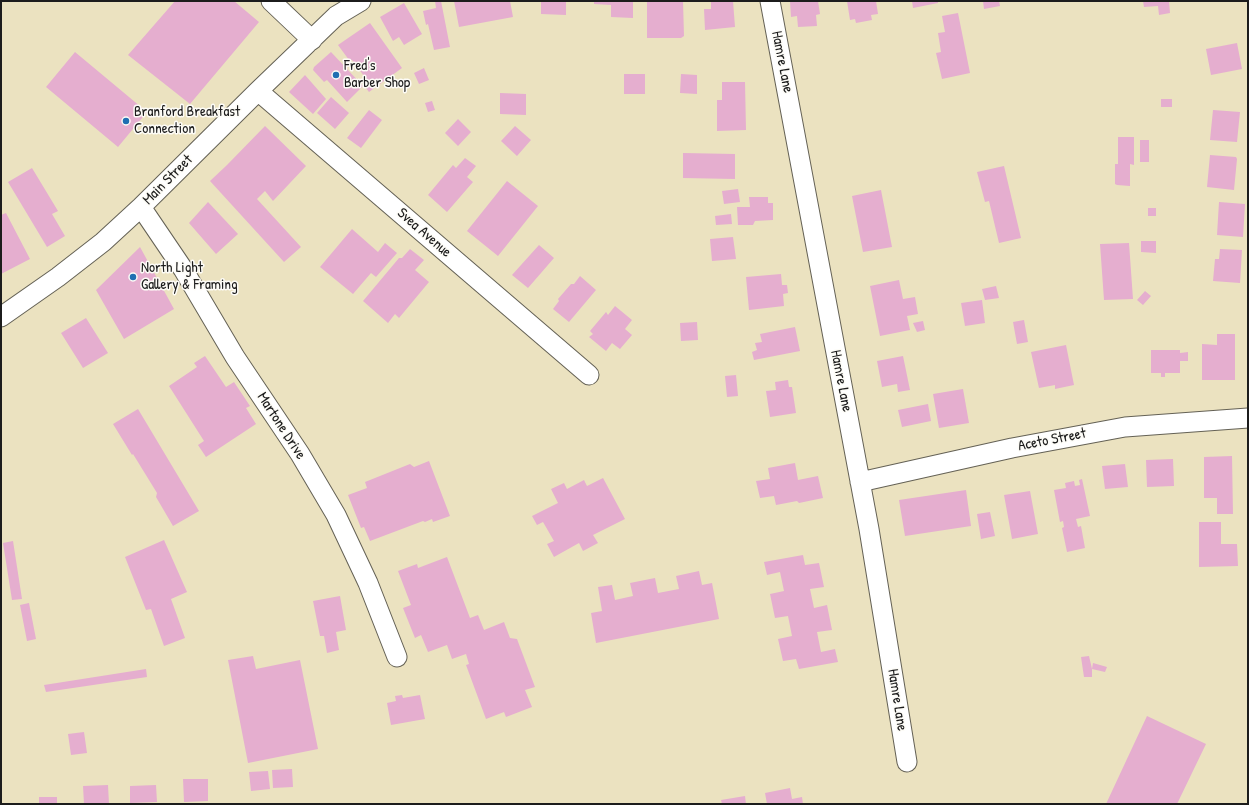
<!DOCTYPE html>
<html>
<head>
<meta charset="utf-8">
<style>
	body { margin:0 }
	#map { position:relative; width:1249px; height:805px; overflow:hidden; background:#ebe2c0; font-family:"Patrick Hand",sans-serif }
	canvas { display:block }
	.frame { position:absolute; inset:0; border:2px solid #1c1c1c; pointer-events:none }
</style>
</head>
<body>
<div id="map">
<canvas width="1249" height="805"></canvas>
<div class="frame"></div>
</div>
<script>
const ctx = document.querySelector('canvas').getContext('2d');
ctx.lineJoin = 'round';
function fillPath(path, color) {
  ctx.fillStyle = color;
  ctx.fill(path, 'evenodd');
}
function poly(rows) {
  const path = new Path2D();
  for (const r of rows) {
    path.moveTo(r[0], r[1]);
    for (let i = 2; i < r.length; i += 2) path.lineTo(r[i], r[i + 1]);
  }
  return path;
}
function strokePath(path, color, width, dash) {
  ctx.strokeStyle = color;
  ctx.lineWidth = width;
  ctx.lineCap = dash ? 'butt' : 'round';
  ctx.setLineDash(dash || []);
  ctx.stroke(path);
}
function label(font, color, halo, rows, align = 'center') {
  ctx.font = font + ' "Patrick Hand",sans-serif';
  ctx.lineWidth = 3;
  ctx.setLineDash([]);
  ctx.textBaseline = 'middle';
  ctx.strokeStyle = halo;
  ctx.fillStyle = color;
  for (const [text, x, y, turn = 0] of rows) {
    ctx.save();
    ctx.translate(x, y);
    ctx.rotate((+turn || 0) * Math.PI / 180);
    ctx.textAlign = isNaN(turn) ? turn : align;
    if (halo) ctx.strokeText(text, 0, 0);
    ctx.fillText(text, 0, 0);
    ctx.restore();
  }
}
fillPath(poly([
	[175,1,234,1,259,22,190,104,128,55],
	[435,1,441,1,450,47,434,50,428,24,426,25,423,11,436,8],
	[454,1,510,1,513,17,459,27],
	[541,1,566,1,566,15,541,14],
	[594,1,633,1,633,18,611,17,611,5,594,4],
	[647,1,683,1,684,36,681,38,647,38],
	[711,1,733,1,735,27,705,30,704,9,711,9],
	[790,1,818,1,820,14,816,15,817,26,798,27,797,16,791,17],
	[847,1,876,1,878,14,871,15,872,20,856,23,855,19,850,20],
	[912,1,938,1,938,3,913,8],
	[983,1,999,1,1000,6,984,9],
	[1143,1,1169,1,1170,13,1159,15,1158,6,1144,7],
	[404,3,422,34,404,45,399,37,393,41,380,17],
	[958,13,970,73,942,79,936,53,941,52,938,33,945,32,942,16],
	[370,23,402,68,369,92,362,83,364,76,352,60,349,60,338,45],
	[1237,43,1242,69,1211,75,1206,49],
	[75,52,147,112,118,147,46,87],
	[331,52,363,86,347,102,327,80,324,82,313,70,314,67],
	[424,68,429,80,419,84,414,73],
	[624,74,645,74,645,94,624,94],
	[681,74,697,75,697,94,680,93],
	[305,75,326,99,313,114,289,92],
	[722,82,745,82,746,130,717,131,717,100,722,100],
	[500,93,526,94,526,115,500,114],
	[331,97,349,113,335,129,317,113],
	[1161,99,1172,99,1172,107,1161,107],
	[432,101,435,110,428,112,425,103],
	[369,110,382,120,361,148,347,138],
	[1213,110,1240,112,1237,142,1210,140],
	[458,119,471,132,458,146,445,133],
	[265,126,306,166,273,201,265,191,257,199,301,247,284,262,210,181,227,165],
	[515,126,531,140,517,156,501,141],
	[1118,137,1134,137,1134,165,1130,164,1130,186,1117,185,1115,184,1115,164,1118,164],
	[1140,140,1149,140,1149,162,1140,162],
	[683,153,735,154,735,179,683,178],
	[1210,155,1236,157,1237,159,1234,190,1207,187],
	[465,158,476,166,467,177,473,182,447,212,428,195,453,165,456,168],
	[1004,166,1021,238,999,243,989,201,985,202,977,172],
	[32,168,58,211,52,214,65,236,47,247,8,182],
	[507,181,538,206,498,256,467,231],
	[738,189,740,202,724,204,722,191],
	[881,190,892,247,863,252,852,196],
	[749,197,768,197,768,203,773,203,773,220,755,221,753,225,738,225,737,207,750,207],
	[208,202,238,234,216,254,189,223],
	[1219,202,1245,204,1243,237,1217,235],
	[1148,208,1156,208,1156,216,1148,216],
	[6,213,30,259,1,274,1,215],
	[731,214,732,224,716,225,715,216],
	[352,229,378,252,385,243,397,253,376,277,371,273,353,294,320,267],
	[733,237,736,259,712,261,710,239],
	[1141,241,1156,241,1156,253,1141,252],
	[1129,243,1133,299,1104,300,1100,244],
	[539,245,554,258,528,288,512,275],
	[140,247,174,309,124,339,96,290],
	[410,249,424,260,415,270,429,282,399,318,395,314,388,323,363,301,399,258,402,258],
	[1220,249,1242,250,1240,283,1213,281,1215,259,1219,259],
	[781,274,782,285,787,285,788,293,783,294,784,306,749,310,746,277],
	[580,276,596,290,569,322,553,309,559,301,558,299,571,284,574,284],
	[899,280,903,299,915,297,918,314,907,316,910,330,880,336,870,286],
	[996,286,999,298,985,300,982,289],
	[1145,291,1151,296,1143,305,1137,300],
	[982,300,985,323,965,326,961,303],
	[615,306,632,320,625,329,632,335,620,349,612,343,606,351,589,337,593,334,590,331,606,312,608,315],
	[86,318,108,353,83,368,61,333],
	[1024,320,1028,342,1017,344,1013,322],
	[923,321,925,330,917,332,913,323],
	[697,322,698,340,681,341,680,323],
	[795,327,800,351,754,360,752,352,757,350,755,343,762,342,760,334],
	[1217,334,1235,334,1235,380,1202,380,1202,344,1217,345],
	[1066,345,1074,385,1055,389,1055,385,1039,388,1031,352],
	[1151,350,1180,350,1180,353,1188,352,1188,361,1180,361,1180,373,1165,373,1165,377,1161,377,1161,373,1151,373],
	[205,356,226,387,234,382,250,406,246,408,256,424,206,457,198,445,204,441,169,386,197,367,194,363],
	[903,356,910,390,898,392,897,384,882,387,877,361],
	[736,375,738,396,727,397,725,376],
	[788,380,789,387,792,387,796,413,770,417,766,391,776,390,775,382],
	[963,389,969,423,939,428,933,394],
	[928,404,931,421,902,427,898,410],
	[138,409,199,511,173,526,156,497,157,493,133,454,132,455,113,424],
	[1232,456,1233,514,1217,514,1217,498,1204,498,1204,457],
	[1173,459,1174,486,1147,487,1146,460],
	[429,461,450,516,433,522,432,519,425,522,423,521,370,541,364,527,361,528,348,495,367,488,365,482,410,464,414,467],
	[795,463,798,480,818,476,823,498,799,503,797,501,776,505,774,496,760,498,756,481,770,479,768,468],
	[1125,464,1128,487,1105,489,1102,466],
	[603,478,625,519,593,535,598,543,583,551,579,543,554,557,547,544,554,541,543,522,537,525,532,516,558,503,551,489,564,483,567,489,584,480,587,486],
	[1082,479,1090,516,1076,519,1078,527,1081,526,1085,548,1067,552,1062,528,1064,527,1063,521,1060,522,1054,490,1066,488,1065,483,1074,481,1075,486,1080,485,1079,480],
	[966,490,971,526,905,536,899,500],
	[1030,491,1038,534,1012,539,1004,495],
	[990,512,995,536,981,539,977,514],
	[1199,522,1221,522,1221,544,1237,544,1238,566,1199,567],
	[164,540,187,592,171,599,185,638,164,646,151,609,146,610,125,557],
	[13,541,22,599,12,600,3,543],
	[803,555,805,565,819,563,824,587,810,589,814,608,827,605,832,630,817,632,821,652,835,649,838,662,799,669,796,659,783,661,778,639,792,636,788,616,775,618,770,594,784,591,780,572,767,575,764,562],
	[447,557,470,618,478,615,484,630,504,622,510,638,517,639,535,687,525,690,532,707,506,717,504,712,486,719,466,665,469,664,466,654,452,659,447,645,428,652,421,635,415,638,403,608,411,605,398,571,417,564,418,568],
	[699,571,702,585,712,583,719,619,596,643,591,613,602,611,598,587,612,585,615,600,633,596,630,583,655,578,658,593,679,589,676,576],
	[340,596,346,630,336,632,339,650,327,653,324,636,320,636,313,601],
	[29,603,36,639,27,641,20,605],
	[253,656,256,669,300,660,318,749,248,763,228,660],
	[1089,656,1092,669,1092,677,1084,677,1081,657],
	[1093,663,1107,667,1105,672,1092,669],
	[146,669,147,677,46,692,44,685],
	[402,695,403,698,420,695,425,719,391,725,387,703,396,701,395,696],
	[1147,716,1206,744,1177,804,1106,804],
	[84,732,87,753,71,755,68,734],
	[292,769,293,787,273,788,272,770],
	[268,771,270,789,251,791,249,772],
	[183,779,208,779,208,801,184,802],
	[108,785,109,804,84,804,83,786],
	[156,785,157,802,130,803,130,786],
	[790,788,792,799,802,797,803,804,767,804,765,793],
	[745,796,746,804,722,804,721,800],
	[39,797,57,797,57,804,39,804]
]), '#e5aecf');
const minor = poly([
	[271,1,312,40],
	[770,1,869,529,907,762],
	[258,91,589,375],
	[141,207,183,269,235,357,300,454,336,515,368,583,397,657],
	[1,317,58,277,103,242,141,207,258,91,336,16,361,1],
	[860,482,1012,448,1125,427,1248,418]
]);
strokePath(minor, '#646155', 21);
strokePath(minor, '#fff', 19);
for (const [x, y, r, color] of [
	[336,75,4,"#1f6fb2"],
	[126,121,4,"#1f6fb2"],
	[133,277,4,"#1f6fb2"]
]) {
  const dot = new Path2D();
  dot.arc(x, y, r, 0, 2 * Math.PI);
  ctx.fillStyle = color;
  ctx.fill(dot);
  strokePath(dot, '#fdfcf7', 1.5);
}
label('15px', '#1c1c1c', '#fdfcf7', [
	["Hamre Lane",782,62,79],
	["Main Street",168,180,-45],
	["Svea Avenue",424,233,41],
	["Hamre Lane",841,381,79],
	["Martone Drive",281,426,57],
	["Aceto Street",1052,440,-11],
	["Hamre Lane",897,700,81]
]);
label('15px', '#1c1c1c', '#fdfcf7', [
	["Fred's",344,66],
	["Barber Shop",344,83],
	["Branford Breakfast",134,112],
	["Connection",134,129],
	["North Light",141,268],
	["Gallery & Framing",141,285]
], 'left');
</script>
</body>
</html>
